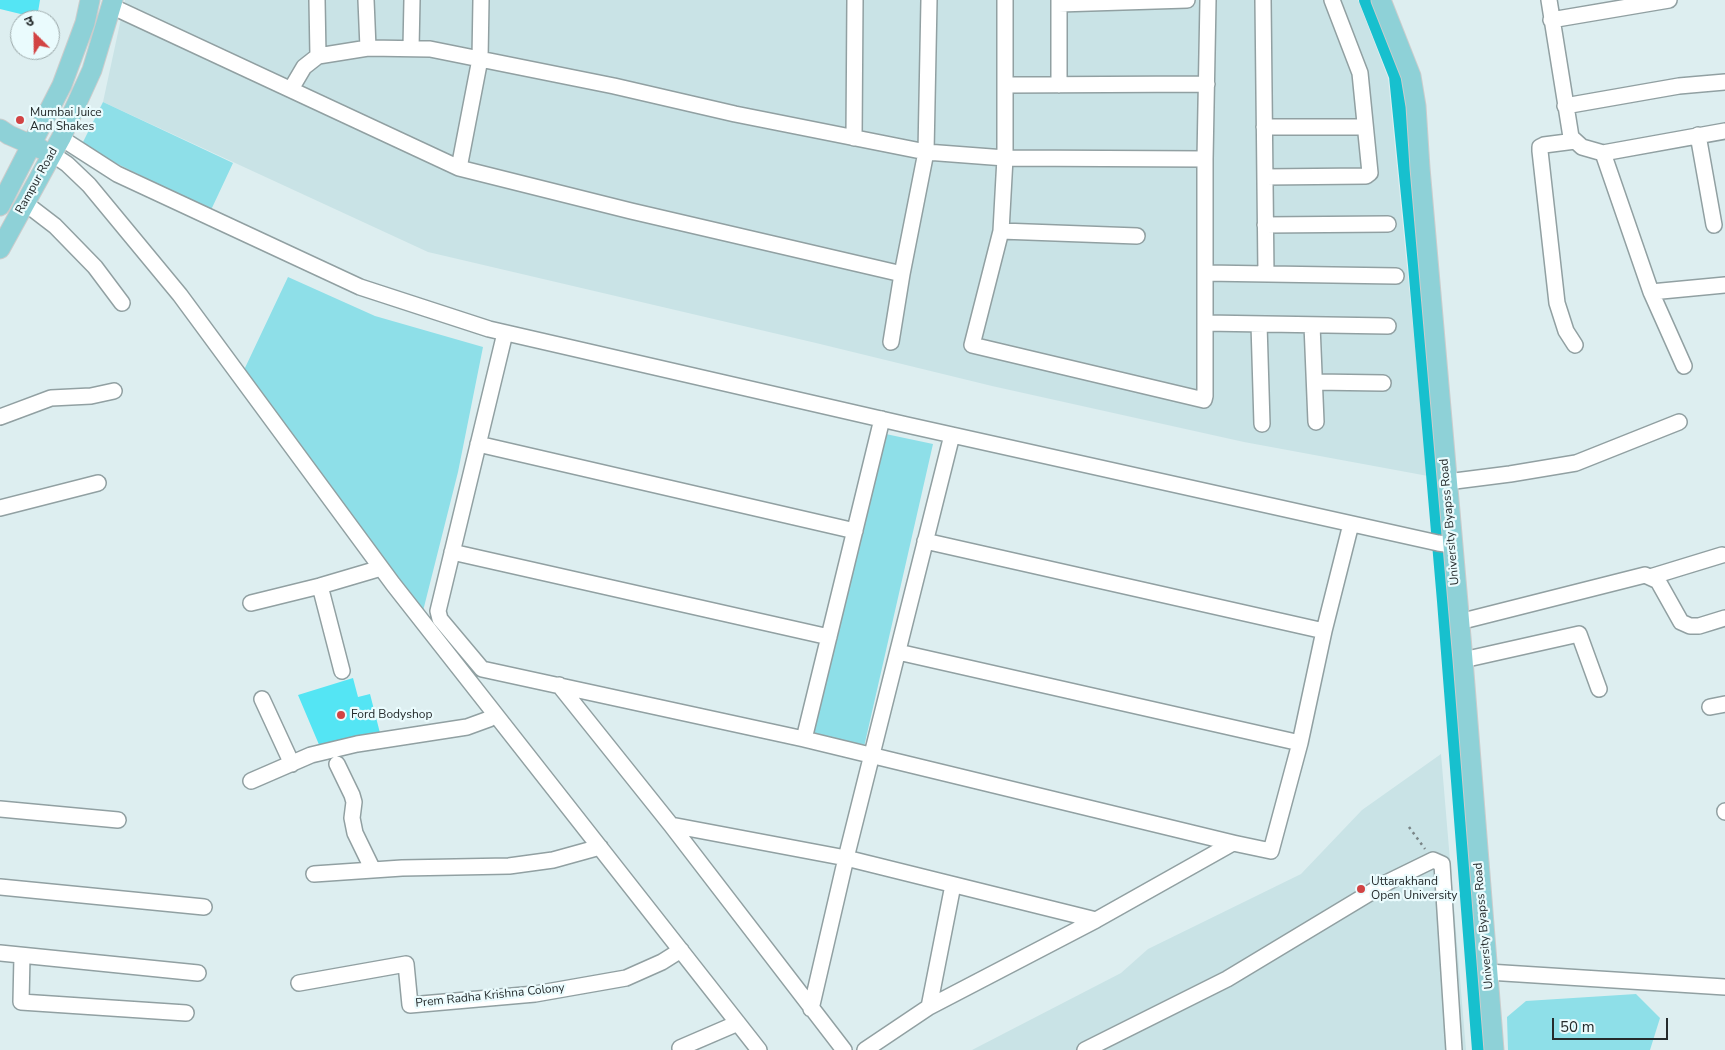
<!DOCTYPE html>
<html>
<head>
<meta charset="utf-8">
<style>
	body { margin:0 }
	#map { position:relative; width:1725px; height:1050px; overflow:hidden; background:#ddeef0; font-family:"Nunito Sans","Noto Sans Devanagari",sans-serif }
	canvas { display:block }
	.north { position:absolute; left:10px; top:10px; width:50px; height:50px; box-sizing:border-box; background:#eafbfd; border:1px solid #9ba8a9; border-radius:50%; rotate:337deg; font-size:14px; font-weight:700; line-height:20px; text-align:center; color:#252b2c }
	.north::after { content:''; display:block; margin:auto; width:18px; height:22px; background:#d24343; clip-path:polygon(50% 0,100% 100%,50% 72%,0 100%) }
	.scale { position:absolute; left:1552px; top:1018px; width:116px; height:22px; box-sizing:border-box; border:2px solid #252b2c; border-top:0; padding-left:6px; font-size:15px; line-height:18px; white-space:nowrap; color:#252b2c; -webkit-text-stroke:4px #eafbfd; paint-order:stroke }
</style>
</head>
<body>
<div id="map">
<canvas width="1725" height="1050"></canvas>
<div class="north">उ</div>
<div class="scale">50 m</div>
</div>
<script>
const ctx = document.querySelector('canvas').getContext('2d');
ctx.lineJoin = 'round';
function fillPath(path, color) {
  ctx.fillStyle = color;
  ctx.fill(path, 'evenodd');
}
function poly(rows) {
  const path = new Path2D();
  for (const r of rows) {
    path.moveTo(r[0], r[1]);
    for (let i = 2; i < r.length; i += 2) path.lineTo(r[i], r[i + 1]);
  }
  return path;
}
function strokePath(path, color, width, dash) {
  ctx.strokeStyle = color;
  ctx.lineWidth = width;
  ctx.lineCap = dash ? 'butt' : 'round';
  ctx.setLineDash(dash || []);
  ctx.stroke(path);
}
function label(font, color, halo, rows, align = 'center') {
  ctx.font = font + ' "Nunito Sans",sans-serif';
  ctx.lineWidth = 4.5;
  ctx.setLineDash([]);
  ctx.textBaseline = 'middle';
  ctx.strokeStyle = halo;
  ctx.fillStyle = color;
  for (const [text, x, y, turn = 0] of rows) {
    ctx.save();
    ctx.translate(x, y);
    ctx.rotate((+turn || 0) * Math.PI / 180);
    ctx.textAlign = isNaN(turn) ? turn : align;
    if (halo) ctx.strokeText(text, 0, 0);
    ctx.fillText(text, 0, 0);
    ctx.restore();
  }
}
fillPath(poly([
	[125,0,1358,0,1388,78,1428,476,1244,442,992,386,816,343,428,252,103,102],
	[1441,754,1466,1050,972,1050,1121,973,1148,949,1301,874,1362,810]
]), '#c9e3e6');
fillPath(poly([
	[103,102,233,163,211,210,81,146],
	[288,277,375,316,483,347,458,472,423,611,304,455,244,370],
	[881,433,933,444,864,747,813,735],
	[1636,994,1660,1018,1650,1050,1508,1050,1507,1017,1526,1001]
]), '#8edfe8');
strokePath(poly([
	[1367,0,1397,76,1416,265,1445,601,1480,1050]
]), '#17c0ce', 16);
fillPath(poly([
	[0,0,40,0,37,18,0,9],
	[353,678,358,697,370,694,380,733,320,747,298,695]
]), '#54e5f4');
const minor = poly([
	[317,0,318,56],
	[366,0,368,48],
	[1005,0,1005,158,1001,231,972,345,1204,400,1205,396,1205,159],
	[1059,0,1059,85],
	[1263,0,1266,274],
	[1549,0,1571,137,1582,147,1603,153,1651,292,1684,366],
	[1059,4,1187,0],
	[111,6,459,168,631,211,902,274,926,152,929,0],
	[1551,20,1669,0],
	[411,48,412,0],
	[1005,85,1207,84],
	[291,89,304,67,318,56,368,48,430,49,614,86,735,114,926,152,1005,158,1205,159,1208,0],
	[1565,106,1679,86,1725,82],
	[1264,127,1365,127],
	[1698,135,1714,225],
	[61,138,117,174,360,287,489,329,907,425,1438,543,1452,545],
	[854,138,855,0],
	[1575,141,1544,145,1540,147,1540,151,1557,303,1566,331,1575,345],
	[1603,153,1725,131],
	[52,154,67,164,89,185,180,295,393,584,759,1050],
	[459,168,480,59,481,0],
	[1265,177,1366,176,1370,173,1360,73,1332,0],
	[25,203,55,226,95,267,122,303],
	[1265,225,1388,224],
	[1001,231,1137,236],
	[1205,273,1396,276],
	[1651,292,1725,285],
	[1205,323,1388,326],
	[1259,324,1262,424],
	[1312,325,1316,422],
	[505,333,438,611,440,619,482,669,804,739,1233,843,1271,851,1300,743,1324,631,1351,524],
	[891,342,902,274],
	[1315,382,1383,383],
	[0,417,51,398,91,396,114,391],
	[478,444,855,531],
	[1447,482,1510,474,1576,463,1679,422],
	[0,508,98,483],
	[925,541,1324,631],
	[452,552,829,637],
	[1650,577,1722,555],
	[320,586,342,671],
	[251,603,320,586,381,568],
	[1459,622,1645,575,1658,581,1681,622,1690,626,1699,626,1725,618],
	[898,652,1300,743],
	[1463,660,1579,634,1599,689],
	[559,685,671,825,844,1050],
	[262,699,292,764],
	[1710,707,1725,704],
	[804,739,882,419],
	[337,764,352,795,354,802,352,818,355,833,373,870],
	[251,781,311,755,357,744,467,727,489,719,495,714],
	[0,809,118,820],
	[1725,811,1725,812],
	[671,825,846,858,1096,920],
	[314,874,402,868,509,866,553,860,600,847],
	[0,887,204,907],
	[0,953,198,973],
	[22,956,21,1002,186,1013],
	[1488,972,1725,987],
	[299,983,406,964,410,1005,535,994,626,978,662,962,681,950],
	[929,1007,953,885],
	[811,1009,846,858,952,435],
	[680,1048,738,1023],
	[865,1050,929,1007,1096,920,1233,843],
	[1085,1050,1227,979,1388,882,1433,860,1442,864,1454,1050]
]);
const major = poly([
	[1381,0,1411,76,1416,106,1420,168,1463,660,1494,1050],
	[0,129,9,135,41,149],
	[0,206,62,85,85,23,90,0],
	[0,249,61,138,92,70,113,0]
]);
strokePath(minor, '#91a0a2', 18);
strokePath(major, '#cbcccc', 21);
strokePath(poly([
	[1409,827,1425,849]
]), '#798486', 2.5, [2.5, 4]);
strokePath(minor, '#fff', 15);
strokePath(major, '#8ed1d7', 19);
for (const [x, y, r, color] of [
	[20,120,5,"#d24343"],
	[341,715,5,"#d24343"],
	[1361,889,5,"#d24343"]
]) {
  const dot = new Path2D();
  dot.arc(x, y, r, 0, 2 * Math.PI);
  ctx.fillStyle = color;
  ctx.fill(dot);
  strokePath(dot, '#eafbfd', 2);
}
label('12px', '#252b2c', '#eafbfd', [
	["Mumbai Juice",30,113],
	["And Shakes",30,127],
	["Ford Bodyshop",351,715],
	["Uttarakhand",1371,882],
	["Open University",1371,896]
], 'left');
label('12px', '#252b2c', '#eafbfd', [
	["Rampur Road",37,181,-61],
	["University Byapss Road",1450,522,-95],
	["University Byapss Road",1484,926,-95],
	["Prem Radha Krishna Colony",490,996,-6]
]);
</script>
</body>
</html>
